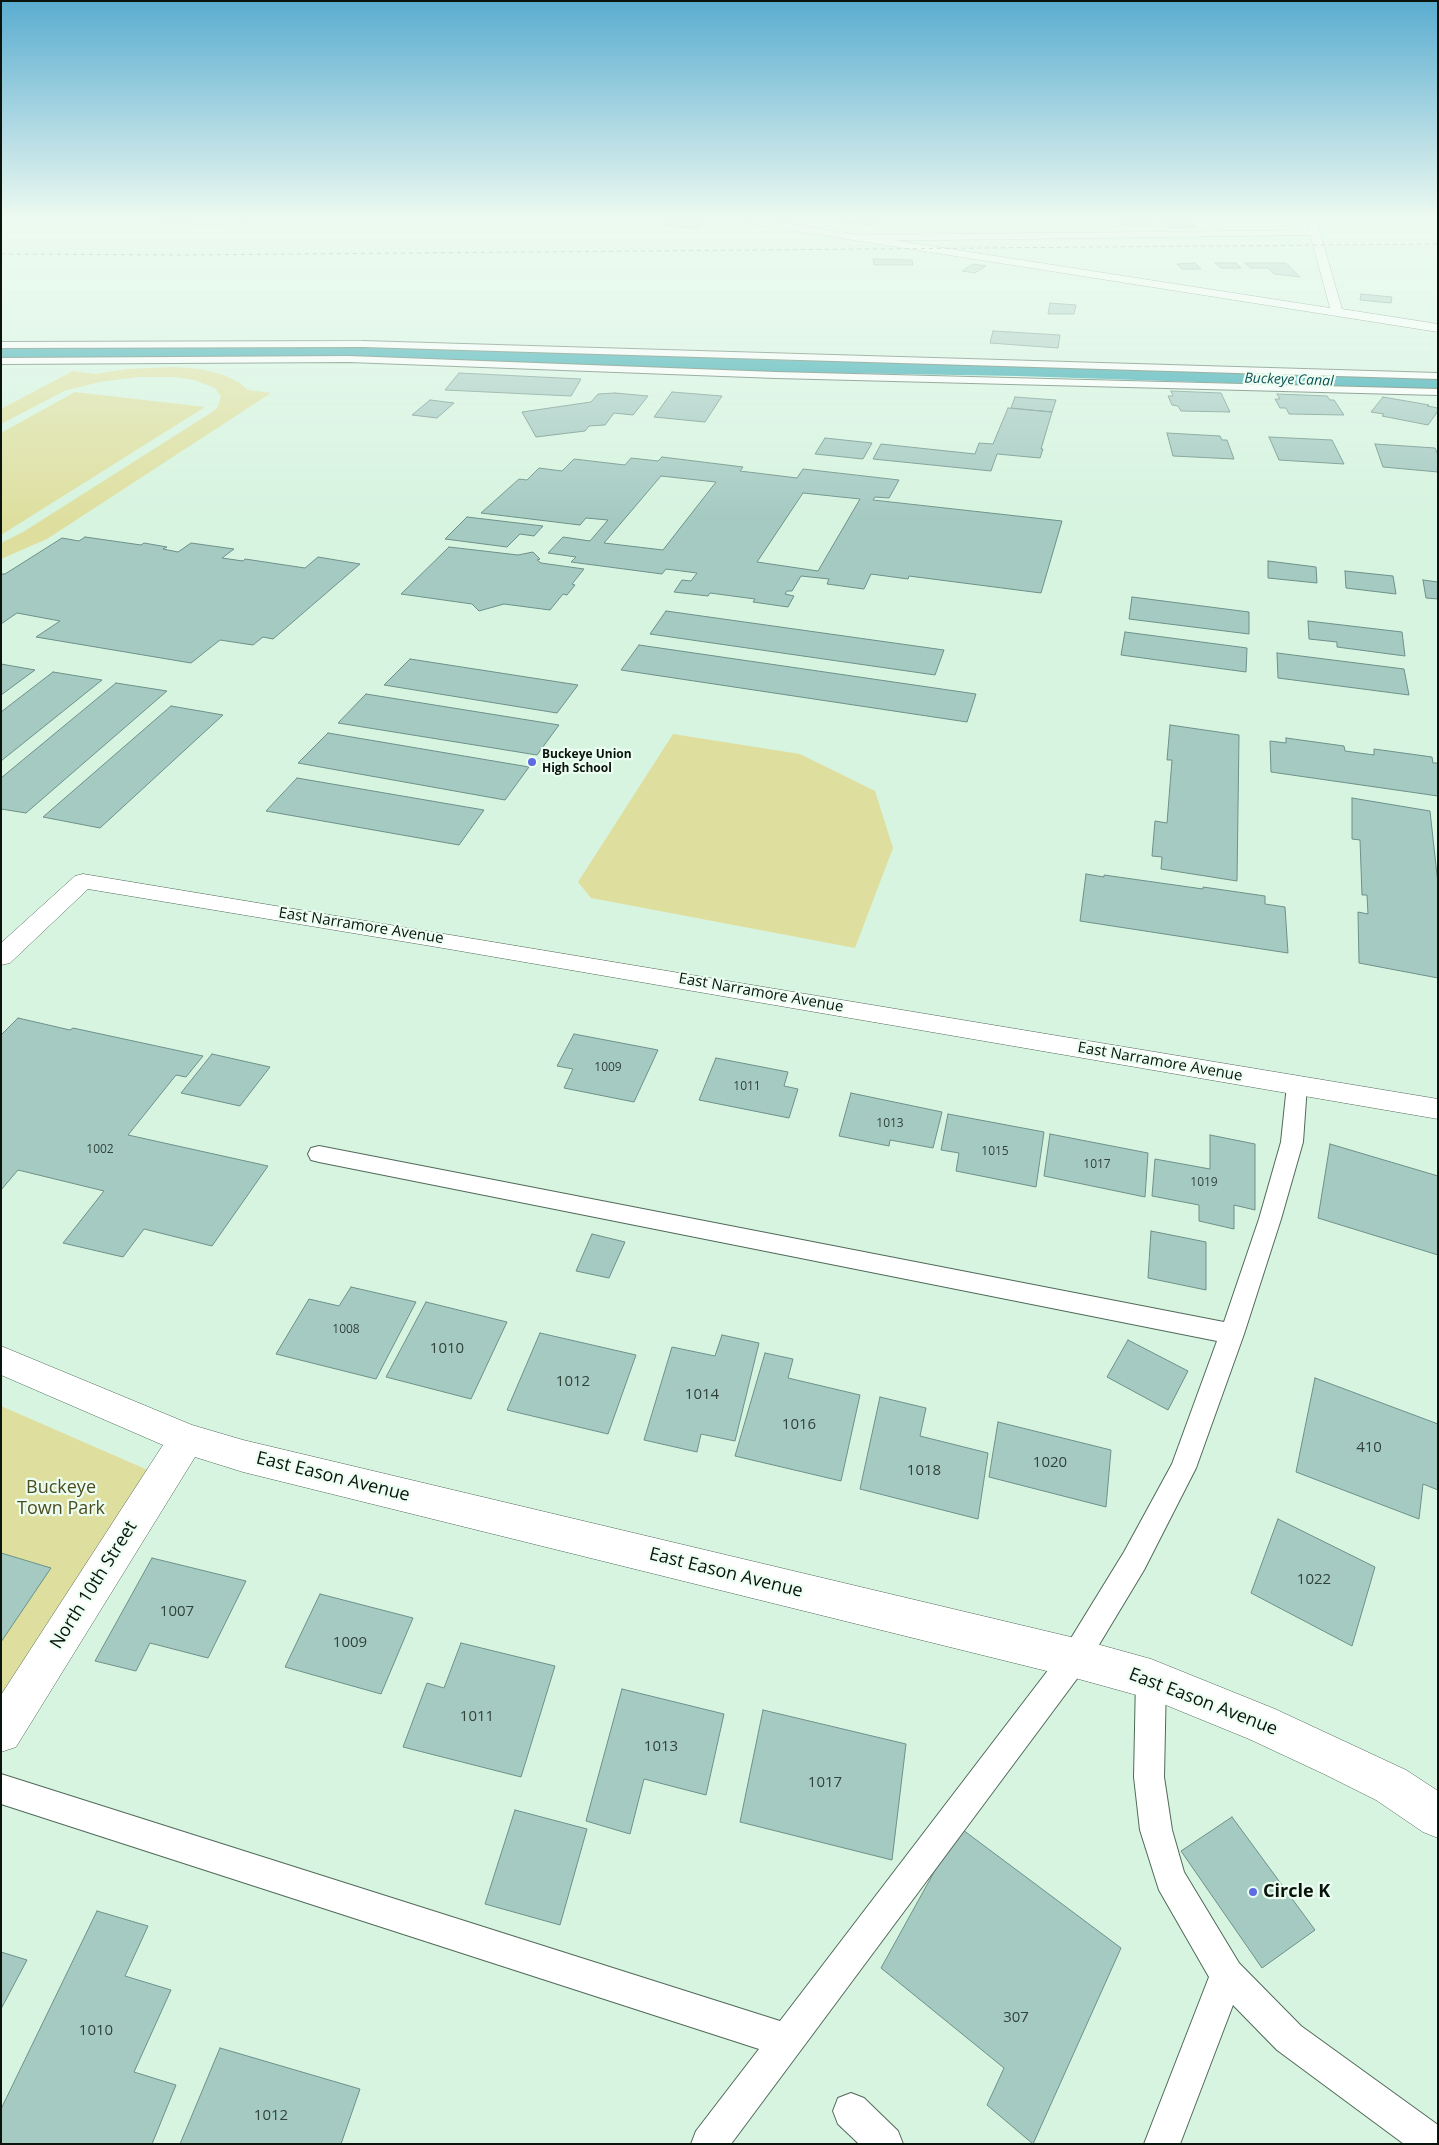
<!DOCTYPE html>
<html>
<head>
<meta charset="utf-8">
<style>
	body { margin:0 }
	#map { position:relative; width:1439px; height:2145px; overflow:hidden; background:#d7f4e0; font-family:"Open Sans",sans-serif }
	canvas { display:block }
	.frame { position:absolute; inset:0; border:2px solid #0a140d; pointer-events:none }
</style>
</head>
<body>
<div id="map">
<canvas width="1439" height="2145"></canvas>
<div class="frame"></div>
</div>
<script>
const ctx = document.querySelector('canvas').getContext('2d');
ctx.lineJoin = 'round';
function fillPath(path, color) {
  ctx.fillStyle = color;
  ctx.fill(path, 'evenodd');
}
function poly(rows) {
  const path = new Path2D();
  for (const r of rows) {
    path.moveTo(r[0], r[1]);
    for (let i = 2; i < r.length; i += 2) path.lineTo(r[i], r[i + 1]);
  }
  return path;
}
function strokePath(path, color, width, dash) {
  ctx.strokeStyle = color;
  ctx.lineWidth = width;
  ctx.lineCap = dash ? 'butt' : 'round';
  ctx.setLineDash(dash || []);
  ctx.stroke(path);
}
function label(font, color, halo, rows, align = 'center') {
  ctx.font = font + ' "Open Sans",sans-serif';
  ctx.lineWidth = 4.5;
  ctx.setLineDash([]);
  ctx.textBaseline = 'middle';
  ctx.strokeStyle = halo;
  ctx.fillStyle = color;
  for (const [text, x, y, turn = 0] of rows) {
    ctx.save();
    ctx.translate(x, y);
    ctx.rotate((+turn || 0) * Math.PI / 180);
    ctx.textAlign = isNaN(turn) ? turn : align;
    if (halo) ctx.strokeText(text, 0, 0);
    ctx.fillText(text, 0, 0);
    ctx.restore();
  }
}
fillPath(poly([
	[174,367,200,369,224,375,240,383,248,390,271,393,47,539,1,559,1,543,23,532,209,414,217,408,221,397,215,388,194,380,175,377,138,377,99,382,64,391,1,424,1,409,73,371,95,374,127,369],
	[75,392,205,407,1,535,1,433],
	[673,734,800,754,875,791,893,848,855,948,591,898,578,882],
	[1,1406,150,1471,1,1696]
]), '#dedf9f');
fillPath(poly([
	[355,345,776,360,1018,364,1438,378,1438,390,1018,376,776,372,355,357,1,359,1,347,355,345]
]), '#25a1ab');
const building = poly([
	[848,219,879,219,874,225,845,223,848,219],
	[1116,219,1144,219,1150,225,1122,225,1116,219],
	[1188,219,1197,227,1171,228,1163,220,1188,219],
	[673,220,703,224,693,229,662,224,673,220],
	[873,259,912,260,913,265,874,265,873,259],
	[1195,263,1201,269,1182,269,1177,264,1195,263],
	[1215,263,1236,263,1241,268,1221,268,1215,263],
	[1245,263,1286,263,1300,277,1274,274,1268,268,1250,268,1245,263],
	[973,264,986,266,975,273,962,271,973,264],
	[1361,294,1392,297,1391,303,1360,300,1361,294],
	[1050,303,1076,305,1074,314,1048,314,1050,303],
	[993,331,1060,335,1058,348,990,343,993,331],
	[459,373,581,379,571,396,445,390,459,373],
	[1171,391,1221,393,1230,412,1181,411,1178,406,1172,405,1168,396,1173,396,1171,391],
	[672,392,722,396,705,422,654,417,672,392],
	[615,393,648,396,633,415,614,413,605,425,589,426,585,431,536,437,522,412,591,402,598,394,615,393],
	[1277,394,1327,396,1330,400,1334,400,1344,415,1289,414,1286,408,1280,408,1275,399,1280,399,1277,394],
	[1015,397,1056,400,1052,412,1011,408,1015,397],
	[1383,397,1429,405,1427,406,1438,408,1438,411,1428,425,1382,416,1384,414,1371,412,1383,397],
	[430,400,454,403,437,418,412,415,430,400],
	[1008,408,1052,412,1041,449,1043,449,1040,458,997,454,991,471,873,459,881,444,975,454,979,443,993,444,1008,408],
	[1167,433,1220,436,1222,440,1227,440,1234,459,1173,456,1167,433],
	[1269,437,1332,440,1344,464,1279,460,1269,437],
	[825,438,872,443,863,459,815,454,825,438],
	[1375,444,1435,448,1438,455,1438,472,1383,467,1375,444],
	[662,457,743,467,740,471,797,478,803,469,899,480,889,498,875,497,873,500,1062,521,1041,593,909,576,908,579,871,574,864,589,827,584,829,579,801,576,792,591,787,591,785,594,794,596,788,607,753,602,755,599,710,593,708,596,674,592,682,580,691,581,697,573,666,569,662,574,571,562,576,557,548,553,563,537,590,541,608,520,586,518,580,525,481,513,519,479,527,480,539,468,562,471,574,459,625,465,631,458,658,461,662,457],
	[661,476,716,482,663,550,604,543,661,476],
	[803,493,860,499,818,571,757,562,803,493],
	[467,517,543,526,534,536,520,534,507,547,445,539,467,517],
	[85,537,141,545,144,543,167,547,163,549,178,552,191,543,234,549,222,558,243,561,245,559,305,568,318,557,360,564,273,639,263,637,253,645,220,640,191,663,36,637,60,621,17,613,1,624,1,574,5,574,62,538,79,541,85,537],
	[449,547,518,555,533,552,540,559,537,560,541,563,584,569,572,584,575,585,567,595,563,594,550,610,504,604,479,611,472,604,401,594,449,547],
	[1268,561,1316,567,1317,583,1268,578,1268,561],
	[1345,571,1393,576,1396,594,1346,588,1345,571],
	[1423,580,1438,582,1438,599,1426,598,1423,580],
	[1132,597,1249,612,1249,634,1129,619,1132,597],
	[666,611,944,650,935,675,650,634,666,611],
	[1308,621,1402,632,1405,656,1337,647,1337,642,1309,639,1308,621],
	[1125,632,1247,648,1246,672,1121,655,1125,632],
	[639,645,976,694,967,722,621,670,639,645],
	[1277,653,1404,669,1409,695,1278,678,1277,653],
	[410,659,578,685,557,713,384,685,410,659],
	[1,664,35,670,1,695,1,664],
	[53,672,102,680,1,761,1,712,53,672],
	[116,683,167,691,26,813,1,809,1,778,116,683],
	[366,694,559,725,537,755,338,723,366,694],
	[171,706,223,715,100,828,43,817,171,706],
	[1170,725,1239,735,1237,881,1161,869,1162,857,1152,856,1155,821,1167,823,1172,760,1167,760,1170,725],
	[328,733,529,767,505,800,298,763,328,733],
	[1286,738,1344,746,1345,751,1374,755,1374,749,1432,757,1433,763,1438,763,1438,796,1271,772,1270,741,1286,743,1286,738],
	[297,778,484,810,459,845,266,811,297,778],
	[1352,798,1430,811,1438,884,1438,978,1359,963,1358,912,1368,914,1367,895,1362,895,1360,840,1352,839,1352,798],
	[1086,874,1104,877,1104,875,1203,889,1203,887,1265,896,1265,904,1285,907,1288,953,1080,921,1086,874],
	[18,1018,70,1030,73,1028,203,1056,186,1077,176,1075,128,1135,268,1166,212,1246,144,1229,123,1257,63,1243,104,1191,18,1170,1,1190,1,1035,18,1018],
	[574,1034,658,1050,634,1102,564,1088,573,1069,557,1066,574,1034],
	[212,1054,270,1067,240,1106,181,1093,212,1054],
	[716,1058,788,1072,784,1086,798,1089,789,1118,699,1100,716,1058],
	[851,1093,942,1112,933,1148,890,1140,889,1146,839,1136,851,1093],
	[948,1114,1044,1132,1036,1187,956,1171,959,1153,941,1150,948,1114],
	[1050,1134,1148,1153,1145,1197,1044,1176,1050,1134],
	[1210,1135,1255,1144,1255,1210,1234,1205,1234,1229,1199,1221,1199,1205,1152,1196,1155,1159,1210,1169,1210,1135],
	[1330,1144,1438,1176,1438,1255,1318,1218,1330,1144],
	[1151,1231,1206,1242,1206,1290,1148,1278,1151,1231],
	[592,1234,625,1242,609,1278,576,1271,592,1234],
	[351,1287,416,1302,376,1379,276,1354,309,1299,339,1306,351,1287],
	[426,1302,507,1322,471,1399,386,1377,426,1302],
	[540,1333,636,1355,608,1434,507,1410,540,1333],
	[722,1335,759,1343,735,1441,701,1434,697,1452,644,1440,672,1347,715,1356,722,1335],
	[1128,1340,1188,1371,1168,1410,1107,1377,1128,1340],
	[765,1353,793,1359,788,1378,860,1395,841,1481,735,1456,765,1353],
	[1315,1378,1438,1424,1438,1490,1423,1484,1419,1519,1296,1472,1315,1378],
	[880,1397,926,1408,920,1436,988,1453,978,1519,860,1489,880,1397],
	[998,1422,1111,1450,1106,1507,989,1477,998,1422],
	[1278,1519,1375,1567,1352,1646,1251,1593,1278,1519],
	[1,1553,51,1568,1,1642,1,1553],
	[152,1558,246,1581,208,1658,150,1643,136,1671,95,1661,152,1558],
	[320,1594,413,1618,381,1694,285,1667,320,1594],
	[461,1643,555,1666,521,1777,403,1747,427,1683,444,1688,461,1643],
	[622,1689,724,1714,706,1795,644,1779,630,1834,586,1821,622,1689],
	[763,1710,906,1744,892,1860,740,1822,763,1710],
	[515,1810,587,1829,560,1925,485,1904,515,1810],
	[1232,1817,1315,1930,1262,1968,1181,1851,1232,1817],
	[959,1827,1121,1948,1033,2144,987,2105,1004,2068,881,1968,959,1827],
	[97,1911,148,1926,125,1976,171,1990,134,2072,176,2085,152,2144,1,2144,1,2109,97,1911],
	[1,1952,27,1960,1,2009,1,1952],
	[220,2048,360,2089,341,2144,180,2144,220,2048]
]);
fillPath(building, '#a5cac2');
strokePath(building, '#6d9189', 1);
const lane = poly([
	[363,341,1438,373,1438,379,363,347,1,348,1,342,363,341],
	[349,356,776,372,1438,389,1438,395,776,378,349,362,1,364,1,358,349,356],
	[1297,1078,1304,1080,1307,1085,1303,1142,1281,1219,1244,1334,1196,1468,1144,1570,1085,1668,731,2144,691,2144,696,2131,759,2049,1,1804,1,1774,780,2021,1065,1648,1124,1552,1172,1464,1217,1341,319,1162,311,1160,308,1154,311,1148,319,1146,1224,1322,1259,1219,1281,1142,1287,1085,1290,1080,1297,1078],
	[1151,1664,1161,1669,1166,1679,1164,1777,1172,1830,1184,1872,1239,1963,1301,2026,1438,2125,1438,2144,1404,2144,1277,2050,1233,2005,1180,2144,1144,2144,1209,1977,1159,1890,1140,1830,1134,1777,1136,1679,1141,1669,1151,1664],
	[851,2093,864,2098,898,2131,903,2144,859,2144,838,2124,833,2111,838,2098,851,2093]
]);
const street = poly([
	[154,219,222,220,253,219,234,226,159,222,154,219],
	[1315,230,1320,233,1319,235,866,241,861,238,866,235,1315,230],
	[83,874,1438,1099,1438,1119,437,947,88,889,10,963,1,965,1,943,75,876,83,874],
	[1,1346,192,1425,243,1440,1075,1638,1151,1659,1275,1709,1406,1770,1438,1791,1438,1838,1423,1832,1376,1800,1324,1774,1249,1739,1151,1699,1075,1678,243,1472,195,1457,16,1747,1,1752,1,1695,163,1445,1,1375,1,1346]
]);
const secondary = poly([
	[734,219,757,219,1330,308,1306,219,1316,219,1342,309,1438,324,1438,332,739,222,734,219]
]);
strokePath(lane, '#506a59', 2);
strokePath(street, '#506a59', 1);
strokePath(secondary, '#506a59', 1);
fillPath(lane, '#fff');
fillPath(street, '#fff');
fillPath(secondary, '#fff');
strokePath(poly([
	[1,254,184,255,1438,244]
]), '#425147', 1, [4, 4]);
const sky = ctx.createLinearGradient(0, 0, 0, 519);
sky.addColorStop(0, '#5aacd0');
sky.addColorStop(0.42, '#edfaf1');
sky.addColorStop(1, '#edfaf100');
ctx.fillStyle = sky;
ctx.fillRect(0, 0, 1439, 519);
for (const [x, y, r, color] of [
	[532,762,5,"#5d6ce3"],
	[1253,1892,5,"#5d6ce3"]
]) {
  const dot = new Path2D();
  dot.arc(x, y, r, 0, 2 * Math.PI);
  ctx.fillStyle = color;
  ctx.fill(dot);
  strokePath(dot, '#ecfef2', 2);
}
label('bold 12px', '#0a140d', '#ecfef2', [
	["Buckeye Union",542,755],
	["High School",542,769]
], 'left');
label('12px', '#31423a', null, [
	["1009",608,1068],
	["1011",747,1087],
	["1013",890,1124],
	["1002",100,1150],
	["1015",995,1152],
	["1017",1097,1165],
	["1019",1204,1183],
	["1008",346,1330]
]);
label('italic 14px', '#0d5156', '#ecfef2', [
	["Buckeye Canal",1289,380,2]
]);
label('15px', '#0a140d', '#ecfef2', [
	["East Narramore Avenue",361,926,9],
	["East Narramore Avenue",761,993,10],
	["East Narramore Avenue",1160,1062,10]
]);
label('15px', '#31423a', null, [
	["1010",447,1349],
	["1012",573,1382],
	["1014",702,1395],
	["1016",799,1425],
	["410",1369,1448],
	["1020",1050,1463],
	["1018",924,1471],
	["1022",1314,1580],
	["1007",177,1612],
	["1009",350,1643],
	["1011",477,1717],
	["1013",661,1747],
	["1017",825,1783],
	["307",1016,2018],
	["1010",96,2031],
	["1012",271,2116]
]);
label('18px', '#0a140d', '#ecfef2', [
	["East Eason Avenue",333,1477,14],
	["East Eason Avenue",726,1573,14],
	["North 10th Street",94,1585,-58],
	["East Eason Avenue",1203,1702,21]
]);
label('18px', '#4d4c21', '#ecfef2', [
	["Buckeye",61,1488],
	["Town Park",61,1509]
]);
label('bold 18px', '#0a140d', '#ecfef2', [
	["Circle K",1263,1892]
], 'left');
</script>
</body>
</html>
